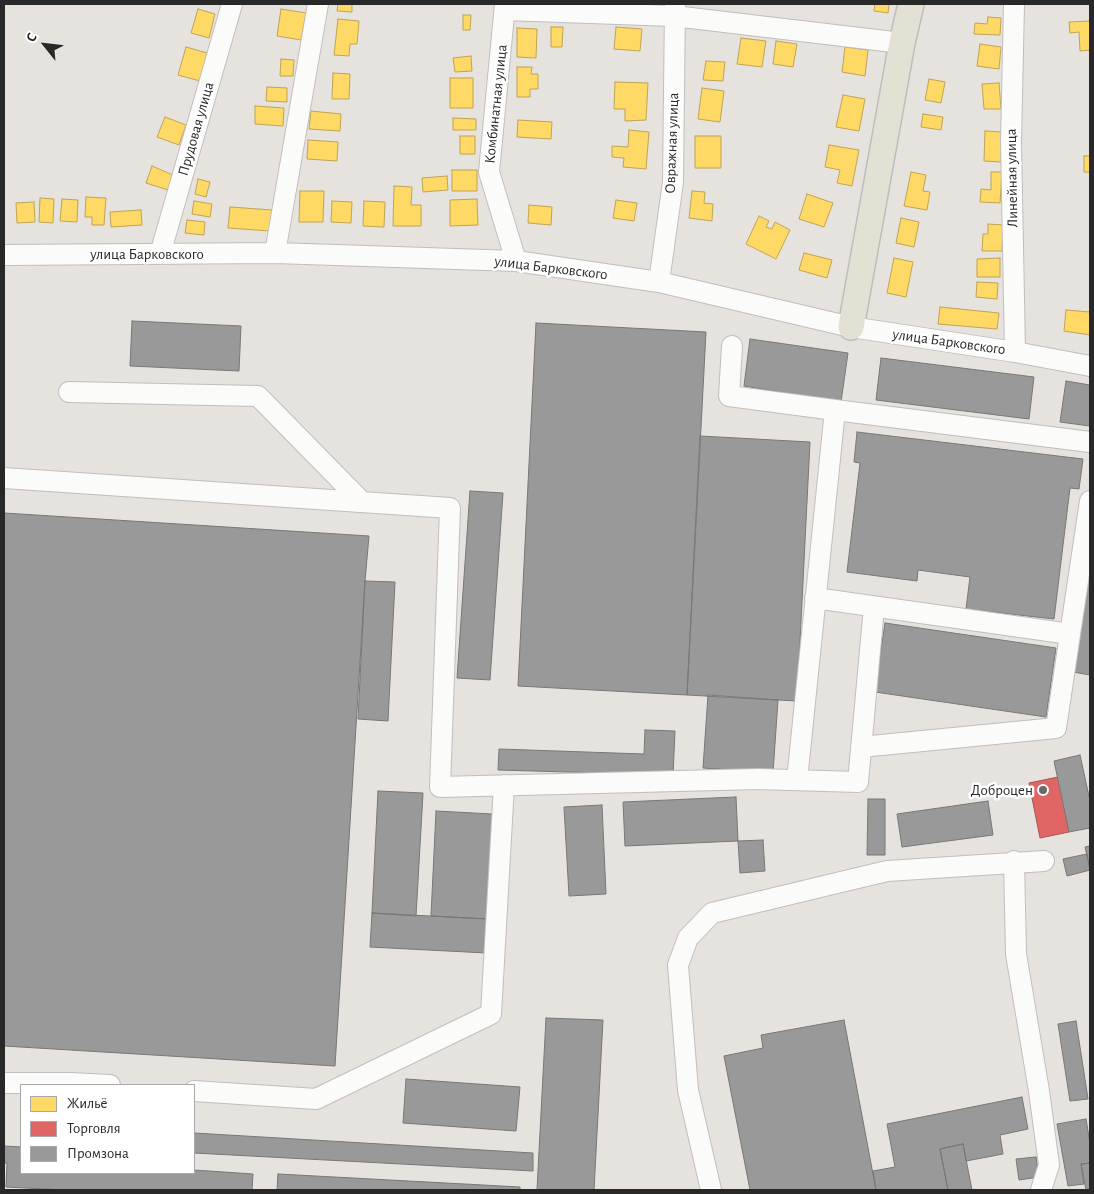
<!DOCTYPE html>
<html>
<head>
<meta charset="utf-8">
<style>
	body { margin:0 }
	#map { position:relative; width:1094px; height:1194px; overflow:hidden; background:#e6e2de; font-family:"Alegreya Sans",sans-serif }
	canvas { display:block }
	.frame { position:absolute; inset:0; border:5px solid #282828; pointer-events:none }
	.legend { position:absolute; left:20px; top:1084px; width:175px; height:90px; box-sizing:border-box; background:#fff; border:1px solid #a9a9a9; margin:0; padding:6px 9px; list-style:none; font-size:15px; color:#282828 }
	.legend li { display:flex; align-items:center; gap:10px; height:25px }
	.legend b { width:25px; border:1px solid #a9a9a9 }
	.north { position:absolute; left:20px; top:20px; width:50px; height:50px; -webkit-text-stroke:4px #fff; paint-order:stroke; rotate:299deg; font-size:14px; font-weight:700; line-height:20px; text-align:center; color:#282828 }
	.north::after { content:''; display:block; margin:auto; width:18px; height:22px; background:#282828; clip-path:polygon(50% 0,100% 100%,50% 72%,0 100%) }
</style>
</head>
<body>
<div id="map">
<canvas width="1094" height="1194"></canvas>
<div class="frame"></div>
<ul class="legend">
<li><b style="height:14px;background:#ffd966"></b>Жильё</li>
<li><b style="height:14px;background:#e06666"></b>Торговля</li>
<li><b style="height:14px;background:#999"></b>Промзона</li>
</ul>
<div class="north">С</div>
</div>
<script>
const ctx = document.querySelector('canvas').getContext('2d');
ctx.lineJoin = 'round';
function fillPath(path, color) {
  ctx.fillStyle = color;
  ctx.fill(path, 'evenodd');
}
function poly(rows) {
  const path = new Path2D();
  for (const r of rows) {
    path.moveTo(r[0], r[1]);
    for (let i = 2; i < r.length; i += 2) path.lineTo(r[i], r[i + 1]);
  }
  return path;
}
function strokePath(path, color, width, dash) {
  ctx.strokeStyle = color;
  ctx.lineWidth = width;
  ctx.lineCap = dash ? 'butt' : 'round';
  ctx.setLineDash(dash || []);
  ctx.stroke(path);
}
function label(font, color, halo, rows, align = 'center') {
  ctx.font = font + ' "Alegreya Sans",sans-serif';
  ctx.lineWidth = 5;
  ctx.setLineDash([]);
  ctx.textBaseline = 'middle';
  ctx.strokeStyle = halo;
  ctx.fillStyle = color;
  for (const [text, x, y, turn = 0] of rows) {
    ctx.save();
    ctx.translate(x, y);
    ctx.rotate((+turn || 0) * Math.PI / 180);
    ctx.textAlign = isNaN(turn) ? turn : align;
    if (halo) ctx.strokeText(text, 0, 0);
    ctx.fillText(text, 0, 0);
    ctx.restore();
  }
}
const homes = poly([
	[338,4,352,4,352,12,337,11,338,4],
	[875,4,889,4,888,13,874,11,875,4],
	[198,9,215,14,209,38,191,33,198,9],
	[281,9,306,13,301,40,277,36,281,9],
	[463,15,471,15,470,30,463,30,463,15],
	[988,17,1001,18,1000,35,974,34,975,23,987,24,988,17],
	[338,19,359,21,357,44,350,44,349,56,334,55,338,19],
	[1090,21,1090,50,1080,51,1079,32,1070,33,1069,22,1090,21],
	[551,27,563,27,562,47,551,47,551,27],
	[616,27,642,29,640,51,614,49,616,27],
	[517,28,537,29,536,58,517,57,517,28],
	[741,38,766,41,762,67,737,64,741,38],
	[776,41,797,44,793,67,773,64,776,41],
	[980,44,1001,47,999,69,977,66,980,44],
	[186,47,207,53,200,81,178,75,186,47],
	[845,47,868,50,865,76,842,72,845,47],
	[471,56,472,71,455,72,453,58,471,56],
	[281,59,294,60,293,76,280,76,281,59],
	[706,61,725,62,723,81,703,80,706,61],
	[517,67,532,67,531,74,538,74,538,89,530,89,530,97,517,97,517,67],
	[333,73,350,74,349,99,332,99,333,73],
	[450,78,473,78,473,108,450,108,450,78],
	[929,79,945,82,941,103,925,100,929,79],
	[615,82,648,83,646,120,625,121,625,109,614,109,615,82],
	[999,83,1001,109,984,109,982,84,999,83],
	[267,87,287,88,287,102,266,101,267,87],
	[702,88,724,91,720,122,698,119,702,88],
	[843,95,865,99,859,131,836,127,843,95],
	[255,106,284,108,283,126,255,124,255,106],
	[311,111,341,114,340,131,309,129,311,111],
	[923,114,943,117,941,130,921,127,923,114],
	[165,117,186,125,179,145,157,137,165,117],
	[453,118,476,119,476,130,453,130,453,118],
	[518,120,552,122,551,139,517,137,518,120],
	[629,130,649,132,646,169,623,167,624,158,612,157,612,146,628,147,629,130],
	[985,131,1003,132,1001,162,984,161,985,131],
	[460,136,475,136,475,154,460,154,460,136],
	[695,136,721,136,721,168,695,168,695,136],
	[308,140,338,142,337,161,307,159,308,140],
	[829,145,859,150,852,186,837,183,840,170,825,167,829,145],
	[1084,156,1090,156,1090,172,1084,172,1084,156],
	[152,166,173,175,168,190,146,183,152,166],
	[452,170,477,170,477,191,452,191,452,170],
	[911,172,926,175,923,191,930,192,927,210,904,206,911,172],
	[991,172,1002,172,1000,203,980,202,981,189,991,190,991,172],
	[447,176,448,190,423,192,422,178,447,176],
	[198,179,210,182,206,197,195,194,198,179],
	[394,186,412,187,411,205,421,205,421,226,393,226,394,186],
	[300,191,324,191,323,222,299,222,300,191],
	[692,191,705,192,704,203,713,204,712,221,689,218,692,191],
	[807,194,833,203,824,227,799,219,807,194],
	[86,197,106,198,104,225,92,225,92,217,85,217,86,197],
	[40,198,54,199,53,223,39,222,40,198],
	[62,199,78,200,77,222,60,221,62,199],
	[477,199,478,225,450,226,450,200,477,199],
	[616,200,637,203,634,221,613,218,616,200],
	[194,201,212,204,210,217,192,214,194,201],
	[332,201,352,202,351,223,331,222,332,201],
	[364,201,385,202,384,227,363,226,364,201],
	[34,202,35,222,17,223,16,203,34,202],
	[529,205,552,207,551,225,528,223,529,205],
	[230,207,272,210,270,231,228,228,230,207],
	[141,210,142,225,111,227,110,212,141,210],
	[759,216,769,221,766,227,772,229,775,222,790,230,776,259,746,244,759,216],
	[901,218,919,222,914,247,896,243,901,218],
	[187,220,205,222,204,235,185,233,187,220],
	[988,224,1003,225,1002,251,982,251,983,234,988,234,988,224],
	[804,253,832,260,827,278,799,270,804,253],
	[894,258,913,262,906,297,887,293,894,258],
	[1000,258,1000,277,977,277,977,259,1000,258],
	[977,282,998,283,997,299,976,297,977,282],
	[940,307,999,313,997,329,938,324,940,307],
	[1066,310,1090,312,1090,335,1064,331,1066,310]
]);
fillPath(homes, '#ffd966');
strokePath(homes, '#bea453', 1);
const shops = poly([
	[1058,777,1069,832,1040,838,1029,783,1058,777]
]);
fillPath(shops, '#e06666');
strokePath(shops, '#a95353', 1);
const industry = poly([
	[132,321,241,326,239,371,130,366,132,321],
	[536,323,706,332,687,695,518,686,536,323],
	[750,339,848,353,841,402,744,386,750,339],
	[881,358,1034,377,1029,419,876,400,881,358],
	[1066,381,1090,385,1090,426,1060,422,1066,381],
	[857,432,1083,459,1079,489,1070,488,1054,619,966,609,970,577,918,570,917,581,847,572,860,463,854,462,857,432],
	[700,436,810,442,797,701,687,695,700,436],
	[470,491,503,493,490,680,457,678,470,491],
	[4,513,369,536,365,581,335,1066,4,1046,4,513],
	[1090,560,1090,675,1073,672,1090,560],
	[365,581,395,582,388,721,358,719,365,581],
	[885,623,1056,648,1046,717,875,692,885,623],
	[708,695,778,700,773,773,703,768,708,695],
	[645,730,675,731,673,775,498,770,499,749,644,754,645,730],
	[1080,755,1090,801,1090,828,1069,832,1054,761,1080,755],
	[378,791,423,793,416,916,372,913,378,791],
	[736,797,738,841,625,846,623,802,736,797],
	[868,799,885,799,885,855,867,855,868,799],
	[988,801,993,835,902,847,897,814,988,801],
	[602,805,606,894,569,896,564,807,602,805],
	[436,811,492,814,488,919,431,916,436,811],
	[763,840,765,871,740,873,738,841,763,840],
	[1090,846,1090,869,1085,847,1090,846],
	[1087,854,1090,870,1067,876,1063,859,1087,854],
	[372,913,488,919,486,953,370,947,372,913],
	[546,1018,603,1020,594,1190,537,1190,546,1018],
	[844,1020,876,1190,750,1190,724,1056,763,1048,761,1035,844,1020],
	[1076,1021,1088,1099,1070,1101,1058,1024,1076,1021],
	[406,1079,520,1087,516,1131,403,1123,406,1079],
	[1022,1097,1028,1129,1000,1135,1003,1154,966,1161,963,1144,940,1149,948,1190,876,1190,873,1171,895,1167,887,1124,1022,1097],
	[1086,1119,1090,1143,1090,1163,1081,1164,1084,1184,1068,1186,1057,1124,1086,1119],
	[194,1133,533,1153,533,1171,194,1153,194,1133],
	[963,1144,972,1190,948,1190,940,1149,963,1144],
	[4,1146,21,1147,21,1173,194,1173,194,1170,253,1174,252,1190,65,1190,6,1187,7,1163,4,1163,4,1146],
	[1036,1157,1039,1177,1019,1180,1016,1159,1036,1157],
	[1090,1163,1090,1190,1086,1190,1081,1164,1090,1163],
	[278,1174,520,1187,520,1190,277,1190,278,1174]
]);
fillPath(industry, '#999');
strokePath(industry, '#777', 1);
const minor = poly([
	[505,4,489,172,516,261],
	[1014,4,1011,142,1015,352],
	[505,10,674,16,902,43],
	[275,253,318,4],
	[160,254,232,4],
	[4,255,275,253,516,261,659,282,851,327,1015,352,1090,366],
	[659,282,673,182,675,4],
	[732,346,729,396,835,410,797,780],
	[69,392,258,396,362,502],
	[835,410,1090,442],
	[4,478,450,508,440,787,758,779,858,782,874,607],
	[815,598,1070,634],
	[861,747,1056,728,1090,501],
	[1014,861,1016,954,1039,1091,1049,1165,1041,1190],
	[4,1083,70,1083,110,1085],
	[194,1091,316,1099,491,1014,504,785],
	[711,1190,688,1090,678,965,688,938,712,913,887,871,1044,861]
]);
const major = poly([
	[851,327,902,43,911,4]
]);
strokePath(minor, '#c0bebf', 22);
strokePath(major, '#bfbdbc', 28);
strokePath(minor, '#fbfbfa', 20);
strokePath(major, '#e3e0d4', 25);
for (const [x, y, r, color] of [
	[1043,790,5,"#6a6968"]
]) {
  const dot = new Path2D();
  dot.arc(x, y, r, 0, 2 * Math.PI);
  ctx.fillStyle = color;
  ctx.fill(dot);
  strokePath(dot, '#fff', 2);
}
label('15px', '#282828', '#fff', [
	["Комбинатная улица",496,104,-84],
	["Прудовая улица",196,129,-74],
	["Овражная улица",672,143,-88],
	["Линейная улица",1012,178,-91],
	["улица Барковского",147,254],
	["улица Барковского",551,268,7],
	["улица Барковского",949,342,8]
]);
label('15px', '#282828', '#fff', [
	["Доброцен",1033,790]
], 'right');
</script>
</body>
</html>
